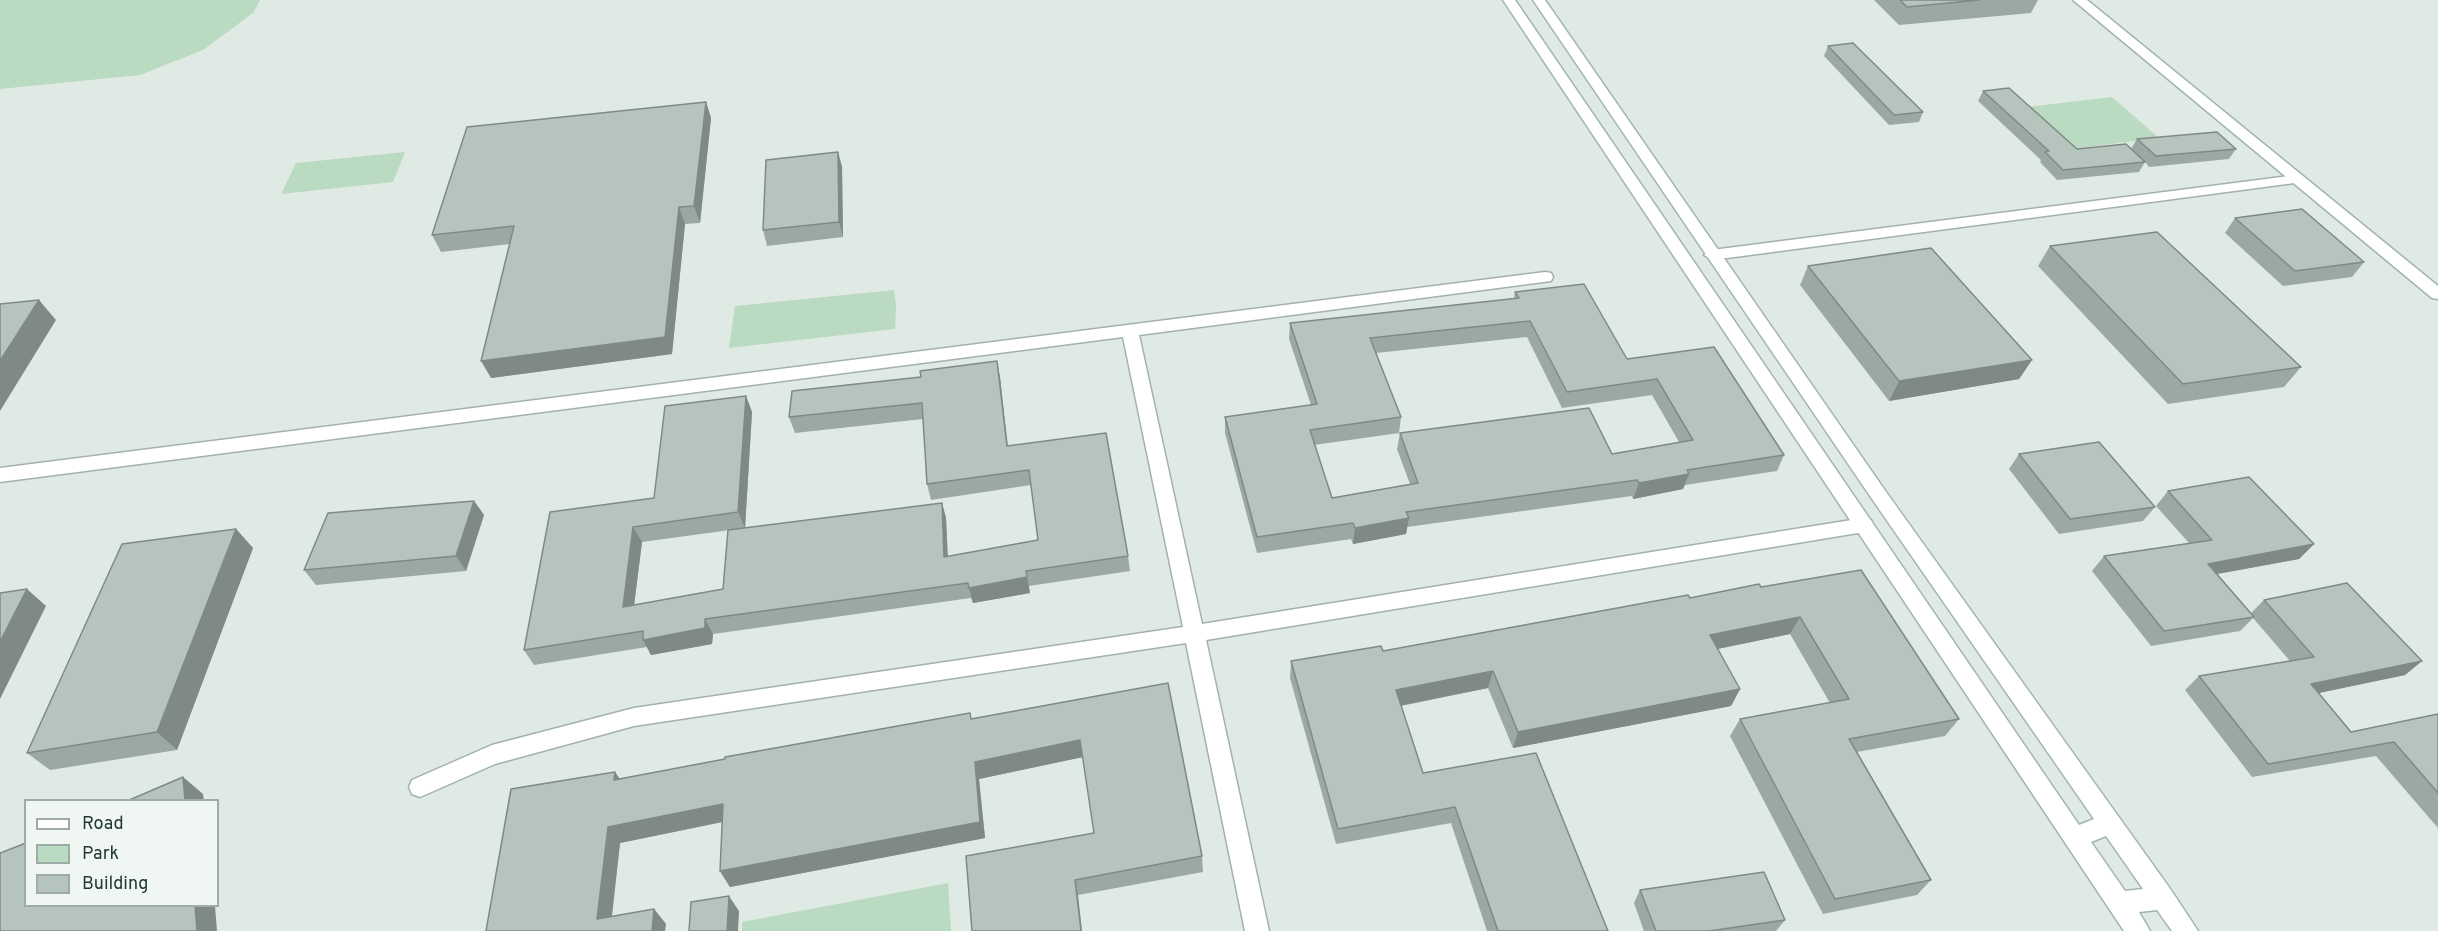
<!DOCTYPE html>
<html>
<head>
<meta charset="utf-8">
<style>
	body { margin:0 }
	#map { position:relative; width:2438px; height:931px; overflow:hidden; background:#e0eae5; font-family:Overpass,sans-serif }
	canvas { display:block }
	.legend { position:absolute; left:24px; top:799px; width:195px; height:108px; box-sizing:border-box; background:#f0f7f3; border:2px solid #9eaba6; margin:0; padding:8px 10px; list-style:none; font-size:18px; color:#223932 }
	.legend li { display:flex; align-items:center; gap:12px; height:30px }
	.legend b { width:30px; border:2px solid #9eaba6 }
</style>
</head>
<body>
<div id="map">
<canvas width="2438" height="931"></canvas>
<ul class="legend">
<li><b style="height:8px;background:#fff"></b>Road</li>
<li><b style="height:16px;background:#badac1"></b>Park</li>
<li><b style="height:16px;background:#b5c5be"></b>Building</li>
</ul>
</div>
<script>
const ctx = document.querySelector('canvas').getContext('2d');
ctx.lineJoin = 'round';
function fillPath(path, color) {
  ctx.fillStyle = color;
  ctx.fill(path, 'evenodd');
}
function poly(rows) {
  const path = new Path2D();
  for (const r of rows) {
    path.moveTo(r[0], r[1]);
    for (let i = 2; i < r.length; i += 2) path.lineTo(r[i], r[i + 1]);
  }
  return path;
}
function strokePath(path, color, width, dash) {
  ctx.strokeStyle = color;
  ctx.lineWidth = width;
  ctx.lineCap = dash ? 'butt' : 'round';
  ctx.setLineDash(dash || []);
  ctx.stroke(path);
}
fillPath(poly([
	[0,0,260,0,253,13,203,50,140,75,0,89],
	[2112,97,2159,138,2071,149,2027,107],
	[405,152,393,182,281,194,296,163],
	[894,290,896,307,895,329,729,348,735,306],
	[948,883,951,931,742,931,742,922]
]), '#badac1');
const street = poly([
	[2297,175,2302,176,2304,179,2302,182,1712,260,1704,255,1712,250,2297,175],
	[1545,272,1551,273,1553,277,1551,281,1139,335,1202,624,1864,518,1871,520,1873,525,1871,530,1864,532,1206,640,1269,931,1245,931,1186,643,634,726,495,764,420,797,412,794,409,787,412,780,492,745,634,708,1183,627,1123,337,0,482,0,468,1545,272]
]);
const secondary = poly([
	[1503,0,1515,0,2079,825,2094,819,1872,499,1533,0,1545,0,1884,489,2171,890,2198,931,2172,931,2157,910,2139,912,2150,931,2124,931,1503,0],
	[2106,836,2143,889,2125,891,2091,842,2106,836],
	[2073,0,2087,0,2438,286,2438,299,2432,298,2073,0]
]);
strokePath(street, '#a3b1ac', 3);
strokePath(secondary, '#a0b5ac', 3);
fillPath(street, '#fff');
fillPath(secondary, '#fff');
fillPath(poly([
	[1874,0,2038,0,2031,13,1899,25],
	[1828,46,1923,112,1919,122,1889,125,1824,56],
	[1983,91,2077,149,2131,149,2137,139,2236,149,2229,159,2149,167,2145,162,2139,172,2057,180,2040,162,2041,160,1978,101],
	[706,102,711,118,700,223,685,224,672,354,491,378,510,244,441,252,432,235],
	[838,152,842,167,843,237,767,246,763,230],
	[2235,218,2364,262,2352,277,2283,286,2225,233],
	[2050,246,2301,367,2284,387,2168,404,2038,266],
	[1808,266,2032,360,2019,379,1889,401,1800,285],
	[1515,292,1784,455,1777,471,1685,485,1683,489,1633,499,1632,496,1407,527,1406,534,1353,544,1351,539,1257,553,1225,433,1225,417,1311,405,1289,339,1290,323,1514,299],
	[1527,337,1562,408,1652,395,1679,442,1612,454,1400,433,1397,449,1410,484,1332,498,1314,445,1399,433,1401,417,1376,353],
	[1000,377,1008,446,1128,556,1130,571,1029,586,1030,593,973,603,971,598,713,634,712,644,651,655,647,647,534,665,524,650,654,498,746,396,752,412,745,528,642,542,634,605,723,589,942,503,946,518,948,556,1038,540,1031,485,931,500,927,484,923,419,795,433,789,417],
	[2019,454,2155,507,2143,521,2059,534,2009,469],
	[2168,491,2314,544,2299,559,2217,574,2251,613,2264,600,2422,661,2405,675,2318,693,2351,732,2438,714,2438,828,2376,756,2252,777,2185,690,2199,676,2290,661,2253,618,2240,631,2151,646,2092,571,2104,556,2189,543,2156,506],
	[474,501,484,515,466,571,316,585,304,570],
	[236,529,253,548,177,750,50,770,27,753],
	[1761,587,1959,719,1945,736,1857,752,1931,880,1917,895,1823,914,1730,736,1740,719,1830,703,1790,634,1718,649,1740,689,1731,706,1513,748,1488,688,1401,706,1423,773,1608,931,1487,931,1451,823,1336,844,1290,678,1291,661,1383,651,1690,598],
	[1168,683,1202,856,1203,872,1078,895,972,931,1094,833,1083,757,979,779,985,838,730,887,720,871,722,822,620,843,612,917,654,909,666,924,486,931,620,779,972,719],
	[1640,890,1785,920,1776,931,1644,931,1634,903]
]), '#9ca9a3');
fillPath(poly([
	[706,102,711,118,700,223,694,206],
	[838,152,842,167,843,237,839,222],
	[679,207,685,224,672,354,491,378,481,361],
	[39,300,56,320,0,411,0,361],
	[2032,360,2019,379,1889,401,1899,381],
	[997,361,1000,377,1009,462,1007,446],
	[746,396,752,412,745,528,738,512],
	[1689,474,1683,489,1633,499,1639,483],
	[474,501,484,515,466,571,456,556],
	[942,503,946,518,948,572,944,557],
	[1409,518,1406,534,1353,544,1355,528],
	[633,527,642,542,632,622,623,607],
	[236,529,253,548,177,750,157,732],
	[2314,544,2299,559,2195,578,2208,564],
	[1027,577,1030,593,973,603,969,588],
	[27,589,46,606,0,699,0,642],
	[1800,617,1790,634,1702,652,1710,635],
	[705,619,713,634,712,644,651,655,643,640],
	[2422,661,2405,675,2295,698,2311,684],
	[1493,671,1488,688,1393,707,1396,690],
	[1740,689,1731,706,1513,748,1518,732],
	[1080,740,1083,757,979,779,985,838,730,887,720,871,975,762],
	[615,772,626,788,614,780],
	[183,777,203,794,204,801,185,801],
	[723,804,732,820,620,843,610,931,597,919,608,827],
	[1075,880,1078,895,1082,931,1081,931],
	[729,896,739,911,738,931,727,931],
	[195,906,215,906,217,931,197,931],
	[654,909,666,924,665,931,652,931]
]), '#7f8a85');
const building = poly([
	[1900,0,1979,0,1907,7,1900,0],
	[1853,43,1923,112,1894,115,1828,46,1853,43],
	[2009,88,2077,149,2126,144,2145,162,2063,170,2045,152,2049,151,1983,91,2009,88],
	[706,102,694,206,679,207,665,337,481,361,514,226,432,235,467,127,706,102],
	[2217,132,2236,149,2156,156,2137,139,2217,132],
	[838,152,839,222,763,230,766,160,838,152],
	[2302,209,2364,262,2295,271,2235,218,2302,209],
	[2157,232,2301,367,2183,384,2050,246,2157,232],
	[1931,248,2032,360,1899,381,1808,266,1931,248],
	[1584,284,1627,359,1714,347,1784,455,1687,470,1689,474,1639,483,1637,480,1406,512,1409,518,1355,528,1353,523,1257,537,1225,417,1317,404,1290,323,1519,298,1515,292,1584,284],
	[1530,321,1567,392,1657,379,1693,440,1612,454,1589,408,1400,433,1418,483,1332,498,1310,430,1401,417,1370,338,1530,321],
	[39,300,0,361,0,304,39,300],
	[997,361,1007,446,1106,433,1128,556,1026,571,1027,577,969,588,968,583,705,619,705,628,643,640,643,631,524,650,550,512,654,498,665,406,746,396,738,512,633,527,623,607,723,589,728,530,942,503,944,557,1038,540,1029,470,927,484,922,403,789,417,792,391,921,377,920,371,997,361],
	[2099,442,2155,507,2070,519,2019,454,2099,442],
	[2249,477,2314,544,2208,564,2254,617,2164,631,2104,556,2212,540,2168,491,2249,477],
	[474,501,456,556,304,570,328,513,474,501],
	[236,529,157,732,27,753,122,544,236,529],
	[1861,570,1959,719,1849,739,1931,880,1835,899,1740,719,1849,699,1800,617,1710,635,1740,689,1518,732,1493,671,1396,690,1423,773,1536,753,1608,931,1498,931,1455,807,1338,829,1291,661,1381,646,1383,651,1688,595,1690,598,1759,584,1761,587,1861,570],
	[2347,583,2422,661,2311,684,2351,732,2438,714,2438,793,2394,742,2268,764,2199,676,2314,657,2264,600,2347,583],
	[27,589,0,642,0,593,27,589],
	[1168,683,1202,856,1075,880,1081,931,972,931,966,856,1094,833,1080,740,975,762,980,822,720,871,723,804,608,827,597,919,654,909,652,931,486,931,511,789,615,772,614,780,725,759,725,757,970,713,971,719,1168,683],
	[183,777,185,801,127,801,183,777],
	[26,843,26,906,195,906,197,931,0,931,0,853,26,843],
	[1764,872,1785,920,1709,931,1656,931,1640,890,1764,872],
	[729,896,727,931,689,931,691,902,729,896]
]);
fillPath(building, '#b5c5be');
strokePath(building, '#7f8a85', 1.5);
</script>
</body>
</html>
